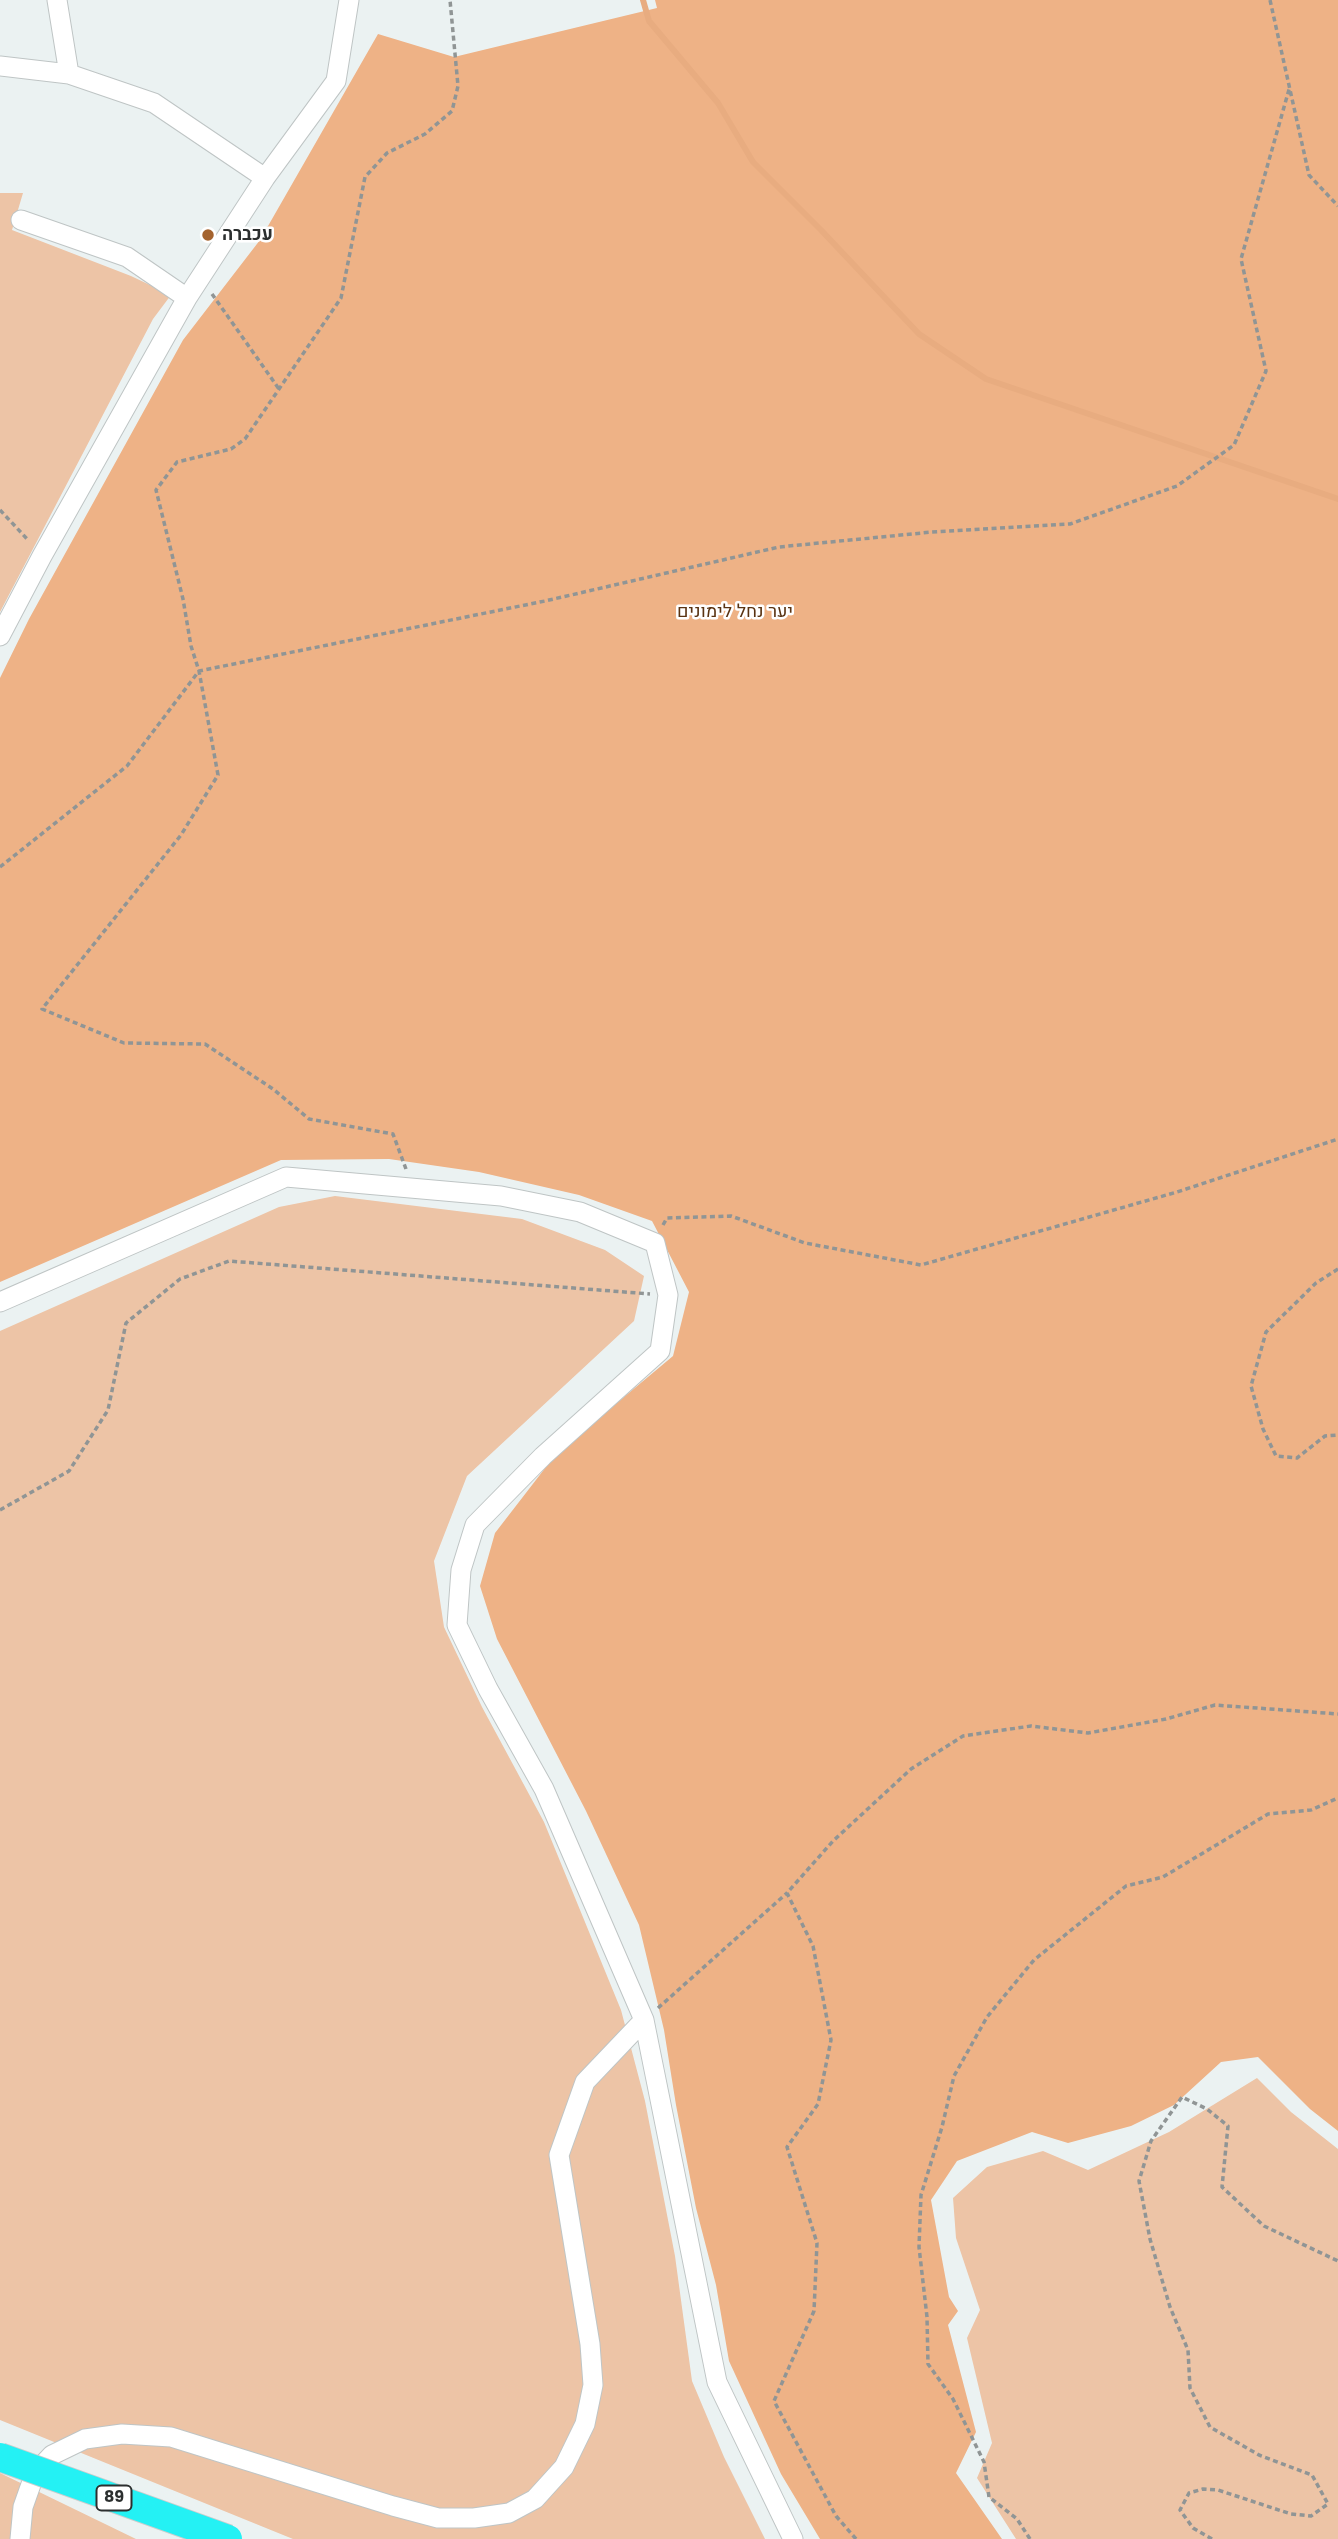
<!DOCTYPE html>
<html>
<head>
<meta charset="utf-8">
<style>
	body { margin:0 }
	canvas { display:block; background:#ebf2f2 }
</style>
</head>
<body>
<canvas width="1338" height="2539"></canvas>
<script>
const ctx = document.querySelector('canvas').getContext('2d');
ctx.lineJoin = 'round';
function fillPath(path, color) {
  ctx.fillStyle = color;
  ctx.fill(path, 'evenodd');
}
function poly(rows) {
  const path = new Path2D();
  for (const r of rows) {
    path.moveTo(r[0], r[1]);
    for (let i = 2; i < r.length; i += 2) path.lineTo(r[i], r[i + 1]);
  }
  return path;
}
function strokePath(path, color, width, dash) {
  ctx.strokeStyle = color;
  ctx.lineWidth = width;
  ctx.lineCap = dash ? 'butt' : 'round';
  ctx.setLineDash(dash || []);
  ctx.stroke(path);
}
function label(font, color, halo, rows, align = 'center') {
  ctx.font = font + ' Poppins,Heebo,sans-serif';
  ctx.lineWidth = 5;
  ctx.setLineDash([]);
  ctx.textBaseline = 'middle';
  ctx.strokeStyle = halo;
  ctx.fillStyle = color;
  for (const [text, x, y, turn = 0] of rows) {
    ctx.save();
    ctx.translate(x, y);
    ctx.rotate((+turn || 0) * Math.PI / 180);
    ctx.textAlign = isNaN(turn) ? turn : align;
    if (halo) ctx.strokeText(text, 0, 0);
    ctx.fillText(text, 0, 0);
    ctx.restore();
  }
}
fillPath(poly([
	[0,193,23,193,12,230,131,276,171,295,153,319,0,612],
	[335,1196,522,1219,605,1250,644,1276,634,1321,467,1476,434,1561,444,1627,482,1707,544,1822,621,2010,645,2101,675,2256,692,2381,724,2457,765,2539,293,2539,0,2420,0,1331,279,1207],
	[1257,2078,1291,2112,1338,2149,1338,2539,1016,2539,977,2478,992,2443,967,2338,980,2310,956,2238,953,2198,987,2167,1043,2151,1088,2170,1169,2132],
	[0,2473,136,2539,0,2539]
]), '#edc4a6');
fillPath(poly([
	[655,0,1338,0,1338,2131,1310,2109,1258,2057,1221,2062,1174,2105,1131,2126,1068,2143,1032,2132,957,2161,931,2200,949,2297,958,2311,948,2325,976,2432,956,2473,1002,2539,820,2539,781,2474,729,2361,716,2285,696,2208,676,2105,664,2030,639,1925,586,1811,497,1639,480,1586,495,1533,556,1454,673,1356,689,1292,652,1221,579,1195,479,1172,389,1159,281,1160,0,1282,0,678,29,619,183,340,260,240,378,34,454,57,657,8]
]), '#eeb286');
strokePath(poly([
	[643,0,649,21,718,103,753,162,821,230,919,334,986,379,1338,499]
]), '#e8ac80', 6);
const minor = poly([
	[57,0,69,74],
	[0,66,69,74,154,103,265,178],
	[21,220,127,257,187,298],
	[0,636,42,556,187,298,265,178,336,81,349,0],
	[0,1302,286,1177,501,1196,580,1212,655,1243,668,1295,660,1351,543,1456,475,1525,461,1570,457,1625,488,1689,544,1789,644,2020,717,2382,793,2539],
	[20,2539,23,2507,35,2473,52,2455,85,2439,122,2434,171,2437,393,2506,438,2518,474,2518,509,2513,535,2499,564,2467,585,2424,593,2385,590,2344,559,2155,585,2082,644,2020]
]);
strokePath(minor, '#bfc5c5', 21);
strokePath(poly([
	[1270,0,1309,175,1338,206],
	[212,294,279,389],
	[0,510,29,541],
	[0,867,127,766,199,671,545,601,779,547,932,532,1070,524,1177,486,1234,445,1266,371,1241,259,1290,86],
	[406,1169,393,1134,309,1119,273,1089,205,1044,124,1043,42,1009,181,835,218,775,199,671,191,646,183,599,156,490,177,462,231,449,245,439,341,298,365,177,387,153,425,134,452,111,458,86,450,0],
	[663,1225,667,1218,731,1216,805,1243,921,1265,1177,1192,1338,1139],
	[1338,1269,1316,1283,1266,1332,1251,1386,1263,1429,1276,1456,1297,1458,1325,1436,1338,1435],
	[0,1510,69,1471,108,1410,126,1323,180,1279,229,1261,650,1294],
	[658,2008,787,1893],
	[856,2539,836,2516,774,2401,814,2311,817,2243,787,2147,818,2104,831,2040,813,1946,787,1893,833,1841,911,1769,963,1736,1031,1726,1088,1733,1166,1719,1215,1705,1338,1714],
	[1030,2539,1017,2519,989,2497,984,2462,953,2399,928,2364,927,2317,919,2247,921,2195,942,2127,954,2076,987,2017,1034,1960,1126,1886,1163,1877,1268,1814,1311,1810,1338,1798],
	[1212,2539,1193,2528,1180,2510,1189,2493,1203,2489,1218,2490,1291,2514,1311,2516,1328,2504,1312,2475,1259,2455,1210,2427,1190,2388,1188,2350,1170,2307,1150,2239,1139,2181,1151,2141,1182,2097,1207,2109,1228,2126,1222,2187,1264,2226,1338,2261]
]), '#909595', 3.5, [5, 3.5]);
strokePath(minor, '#fff', 19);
const highwayBridge = poly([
	[0,2457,228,2539]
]);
strokePath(highwayBridge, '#cccdcd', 30, []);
strokePath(highwayBridge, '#24f1f4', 28);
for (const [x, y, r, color] of [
	[208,235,7,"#a4632e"]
]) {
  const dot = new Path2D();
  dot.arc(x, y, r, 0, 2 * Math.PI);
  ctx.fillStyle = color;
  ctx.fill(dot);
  strokePath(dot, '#fff', 2.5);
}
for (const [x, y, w] of [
	[114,2498,35]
]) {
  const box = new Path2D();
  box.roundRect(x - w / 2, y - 12.5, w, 25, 5);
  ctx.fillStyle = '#fff';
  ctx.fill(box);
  strokePath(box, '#2c2f2f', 2);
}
label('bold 16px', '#2c2f2f', null, [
	["89",114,2498]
]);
label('bold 18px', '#2c2f2f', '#fff', [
	["עכברה",222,235]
], 'left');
label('18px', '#5a3312', '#fff', [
	["יער נחל לימונים",735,612]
]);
</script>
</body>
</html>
